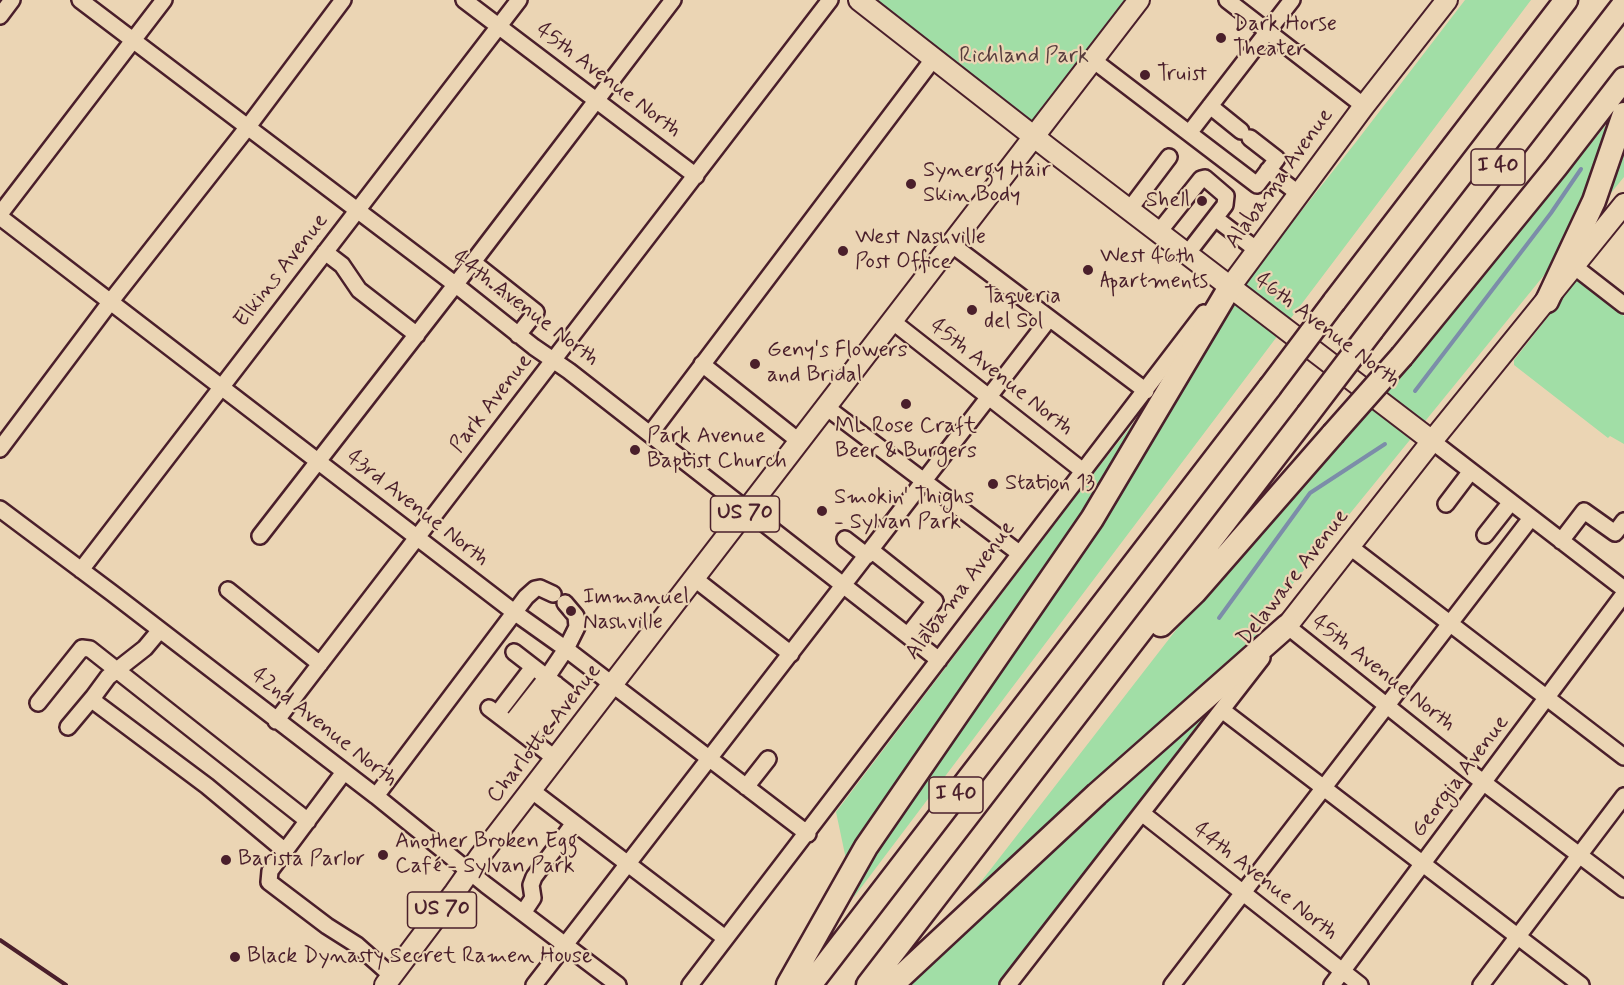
<!DOCTYPE html>
<html>
<head>
<meta charset="utf-8">
<style>
	body { margin:0 }
	canvas { display:block; background:#ebd5b4 }
</style>
</head>
<body>
<canvas width="1624" height="985"></canvas>
<script>
const ctx = document.querySelector('canvas').getContext('2d');
ctx.lineJoin = 'round';
function fillPath(path, color) {
  ctx.fillStyle = color;
  ctx.fill(path, 'evenodd');
}
function poly(rows) {
  const path = new Path2D();
  for (const r of rows) {
    path.moveTo(r[0], r[1]);
    for (let i = 2; i < r.length; i += 2) path.lineTo(r[i], r[i + 1]);
  }
  return path;
}
function strokePath(path, color, width, dash) {
  ctx.strokeStyle = color;
  ctx.lineWidth = width;
  ctx.lineCap = dash ? 'butt' : 'round';
  ctx.setLineDash(dash || []);
  ctx.stroke(path);
}
function label(font, color, halo, rows, align = 'center') {
  ctx.font = font + ' Mynerve,sans-serif';
  ctx.lineWidth = 4.5;
  ctx.setLineDash([]);
  ctx.textBaseline = 'middle';
  ctx.strokeStyle = halo;
  ctx.fillStyle = color;
  for (const [text, x, y, turn = 0] of rows) {
    ctx.save();
    ctx.translate(x, y);
    ctx.rotate((+turn || 0) * Math.PI / 180);
    ctx.textAlign = isNaN(turn) ? turn : align;
    if (halo) ctx.strokeText(text, 0, 0);
    ctx.fillText(text, 0, 0);
    ctx.restore();
  }
}
fillPath(poly([
	[859,0,1139,0,1034,137],
	[1465,0,1531,0,854,897,836,812,1086,483,1356,142],
	[1624,103,1624,177,1273,608,1215,702,998,985,901,985,1210,586,1437,332],
	[1577,280,1624,316,1624,444,1610,436,1608,438,1514,365,1514,360]
]), '#a1dea6');
strokePath(poly([
	[1415,391,1551,213,1581,169],
	[1219,618,1310,493,1385,444]
]), '#7c8da9', 4);
const minor = poly([
	[80,0,456,285,534,347,569,371,939,660],
	[464,0,696,176],
	[1227,0,1364,106],
	[0,16,12,0],
	[1093,60,1257,185,1277,159,1250,138],
	[1210,106,1241,131],
	[1190,132,1292,0],
	[1268,170,1299,194],
	[1129,210,1169,157],
	[0,214,164,0],
	[0,217,514,612,566,649,808,834],
	[1215,218,1257,250],
	[1158,233,1201,179,1205,178,1226,196,1225,205,1187,254],
	[951,244,1146,391],
	[325,252,342,265,359,290,417,335],
	[473,262,536,312,518,335],
	[1575,267,1624,305],
	[892,321,1083,471],
	[702,364,800,442],
	[826,407,1019,553],
	[650,434,934,58],
	[1432,441,1624,589],
	[0,449,111,301,247,128,343,0],
	[1446,504,1471,471],
	[0,509,112,593,376,796,486,885,618,985],
	[1485,535,1511,502],
	[260,536,473,262,673,0],
	[845,539,867,556],
	[1561,541,1584,511,1615,533,1624,521],
	[1349,546,1624,757],
	[871,550,935,601,908,635],
	[81,570,519,0],
	[695,579,791,654],
	[228,590,320,664],
	[160,630,145,648,108,677,94,696,96,703,207,786,285,851],
	[1282,632,1287,626,1471,773,1624,889],
	[514,652,567,693,530,739],
	[38,703,82,648,90,649,308,821],
	[489,708,556,759],
	[1222,710,1581,985],
	[497,714,533,667],
	[276,721,830,0],
	[510,724,547,677,566,649,577,627,576,616,565,603],
	[68,727,94,696],
	[520,731,556,684],
	[344,772,270,871,269,882,327,926,357,945,392,976],
	[746,787,768,759],
	[531,790,725,938],
	[376,796,526,597,535,589,540,588,553,594],
	[1143,814,1360,985],
	[523,913,533,898,531,885,534,877,574,823],
	[534,985,1049,319],
	[690,985,1204,313],
	[1008,985,1262,658],
	[1172,985,1531,518],
	[1332,985,1624,594],
	[1481,985,1624,796]
]);
const major = poly([
	[859,0,1051,150,1432,441],
	[1230,287,1364,106,1447,0],
	[1287,626,1432,441,1624,204],
	[385,985,455,892,481,855,1139,0]
]);
const highway = poly([
	[1547,301,1594,201,1624,114],
	[1334,302,1566,0],
	[1372,330,1624,4],
	[1402,356,1556,167,1624,79],
	[1161,625,1195,592,1333,434],
	[788,985,866,847,1092,519,1230,287],
	[810,985,1270,387],
	[868,985,1308,414],
	[892,985,1097,794,1287,626]
]);
strokePath(minor, '#4a1f2b', 20);
strokePath(major, '#4a1f2b', 24);
strokePath(highway, '#4a1f2b', 27);
strokePath(minor, '#ebd5b4', 15);
strokePath(major, '#ebd5b4', 20);
strokePath(highway, '#ebd5b4', 22);
strokePath(poly([
	[0,940,66,985]
]), '#4a1f2b', 4);
const highwayBridge = poly([
	[1270,387,1334,302],
	[1308,414,1372,330],
	[1333,434,1402,356]
]);
strokePath(highwayBridge, '#4a1f2b', 27, []);
strokePath(highwayBridge, '#ebd5b4', 22);
for (const [x, y, r, color] of [
	[1221,38,6,"#4a1f2b"],
	[1145,75,6,"#4a1f2b"],
	[911,184,6,"#4a1f2b"],
	[1202,201,6,"#4a1f2b"],
	[843,251,6,"#4a1f2b"],
	[1088,270,6,"#4a1f2b"],
	[972,310,6,"#4a1f2b"],
	[755,364,6,"#4a1f2b"],
	[906,404,6,"#4a1f2b"],
	[635,450,6,"#4a1f2b"],
	[993,484,6,"#4a1f2b"],
	[822,511,6,"#4a1f2b"],
	[571,611,6,"#4a1f2b"],
	[383,855,6,"#4a1f2b"],
	[226,860,6,"#4a1f2b"],
	[235,957,6,"#4a1f2b"]
]) {
  const dot = new Path2D();
  dot.arc(x, y, r, 0, 2 * Math.PI);
  ctx.fillStyle = color;
  ctx.fill(dot);
  strokePath(dot, '#ebd5b4', 2);
}
for (const [x, y, w] of [
	[1498,167,54],
	[745,514,69],
	[956,795,54],
	[442,910,69]
]) {
  const box = new Path2D();
  box.roundRect(x - w / 2, y - 18, w, 36, 4.5);
  ctx.fillStyle = '#ebd5b4';
  ctx.fill(box);
  strokePath(box, '#4a1f2b', 1.5);
}
label('bold 21px', '#4a1f2b', null, [
	["I 40",1498,167],
	["US 70",745,514],
	["I 40",956,795],
	["US 70",442,910]
]);
label('22px', '#4a1f2b', '#ebd5b4', [
	["Dark Horse",1233,25],
	["Theater",1233,50],
	["Truist",1157,75],
	["Synergy Hair",923,171],
	["Skin Body",923,196],
	["Shell",1190,201,"right"],
	["West Nashville",855,238],
	["Post Office",855,263],
	["West 46th",1100,257],
	["Apartments",1100,282],
	["Taqueria",984,297],
	["del Sol",984,322],
	["Geny's Flowers",767,351],
	["and Bridal",767,376],
	["ML Rose Craft",906,427,"center"],
	["Beer & Burgers",906,452,"center"],
	["Park Avenue",647,437],
	["Baptist Church",647,462],
	["Station 13",1005,484],
	["Smokin' Thighs",834,498],
	["- Sylvan Park",834,523],
	["Immanuel",583,598],
	["Nashville",583,623],
	["Another Broken Egg",395,842],
	["Café - Sylvan Park",395,867],
	["Barista Parlor",238,860],
	["Black Dynasty Secret Ramen House",247,957]
], 'left');
label('22px', '#573c3d', '#ebd5b4', [
	["Richland Park",1024,57]
]);
label('22px', '#4a1f2b', '#ebd5b4', [
	["45th Avenue North",608,81,37],
	["Alabama Avenue",1280,179,-54],
	["Elkins Avenue",282,271,-52],
	["44th Avenue North",525,309,37],
	["46th Avenue North",1327,331,37],
	["45th Avenue North",1001,378,38],
	["Park Avenue",492,404,-52],
	["43rd Avenue North",417,509,38],
	["Delaware Avenue",1294,578,-52],
	["Alabama Avenue",961,591,-53],
	["45th Avenue North",1383,674,38],
	["42nd Avenue North",324,728,38],
	["Charlotte Avenue",545,734,-52],
	["Georgia Avenue",1461,777,-53],
	["44th Avenue North",1265,882,38]
]);
</script>
</body>
</html>
